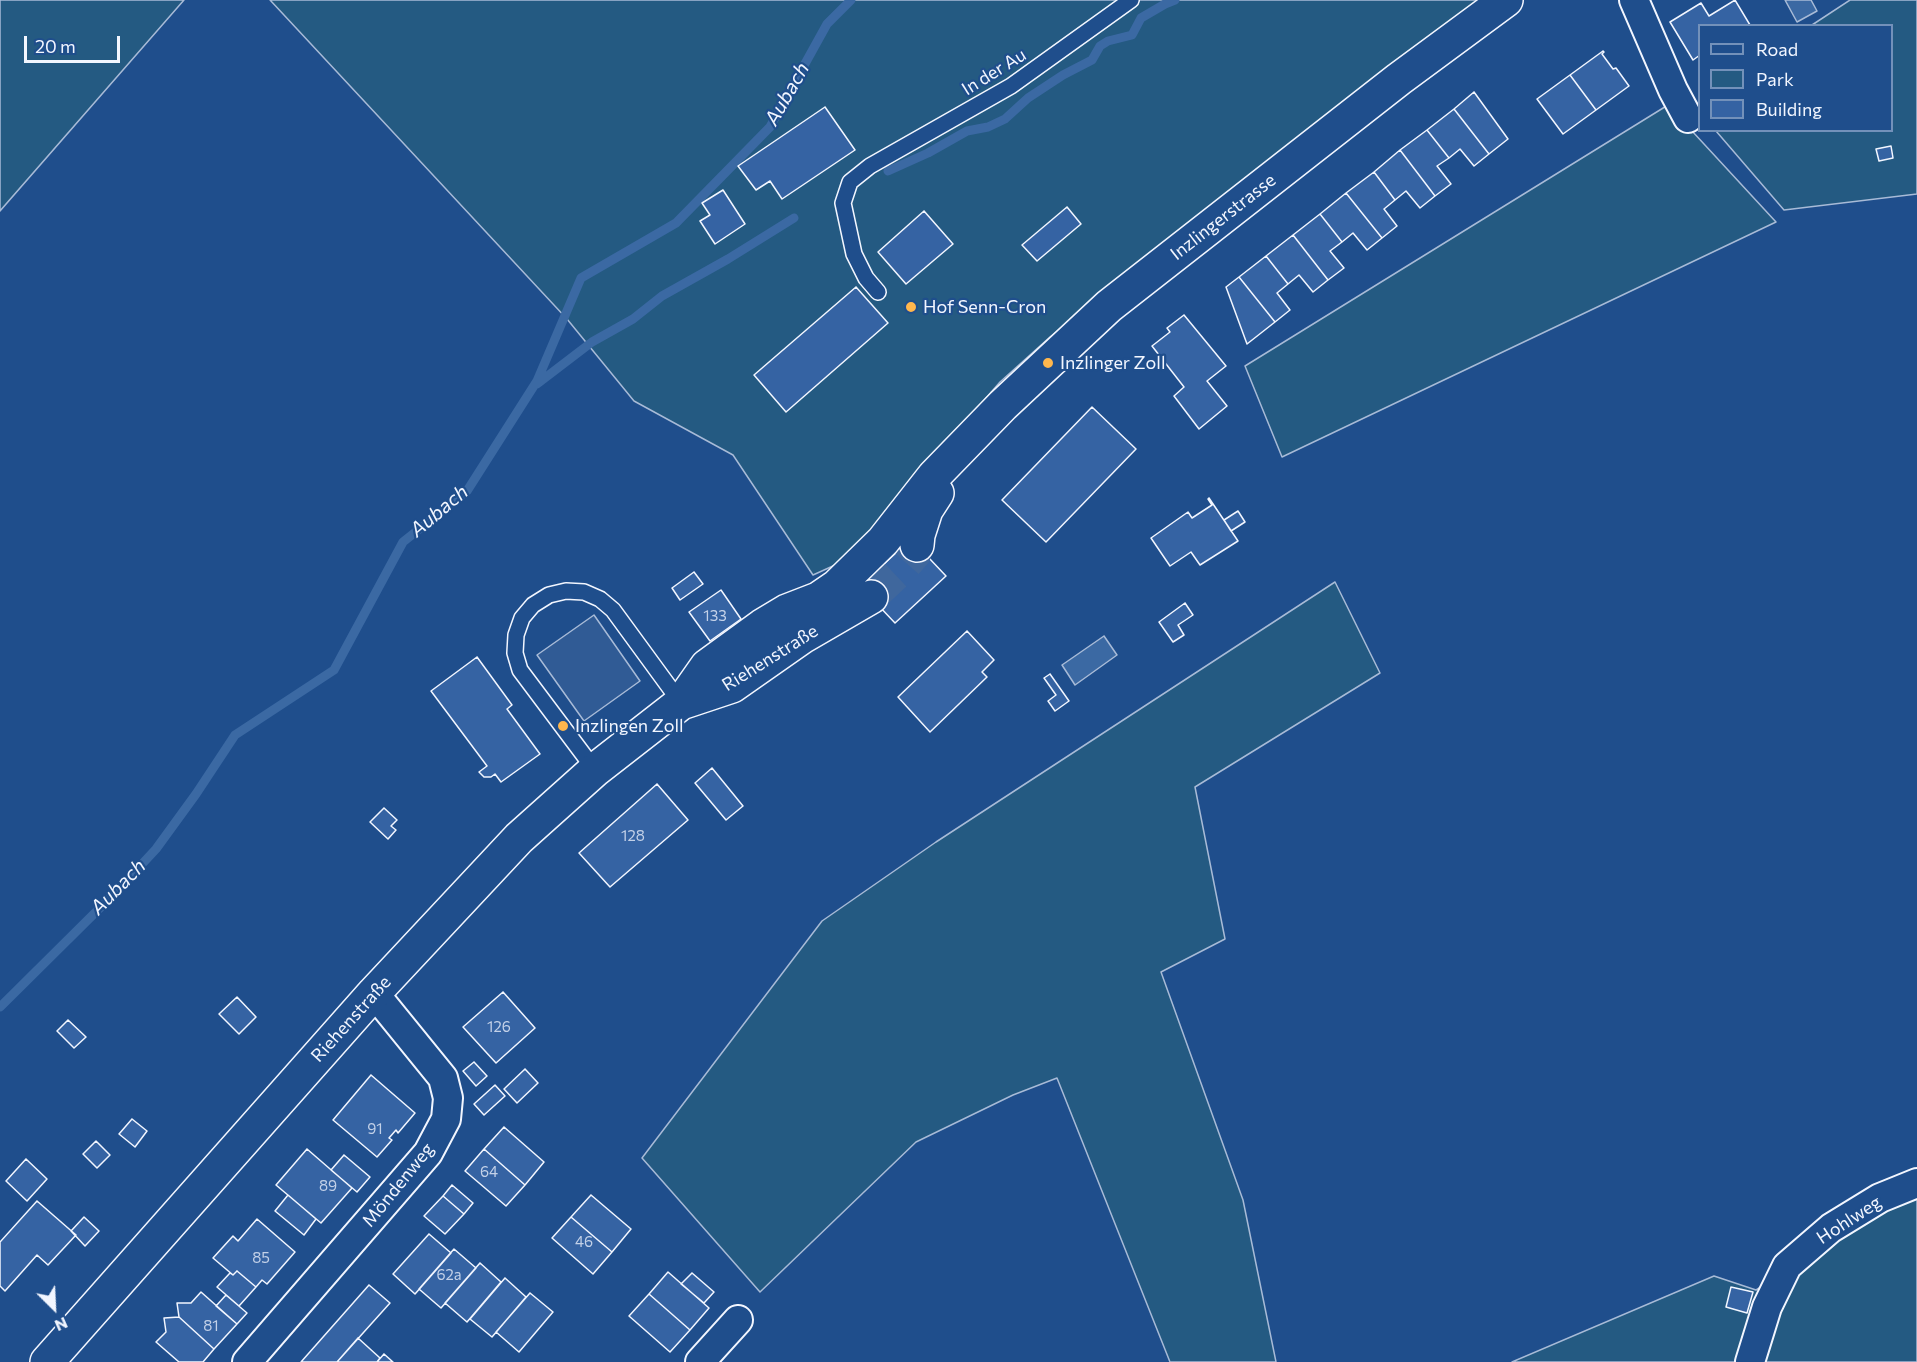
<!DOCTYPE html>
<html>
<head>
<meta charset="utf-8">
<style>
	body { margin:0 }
	#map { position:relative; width:1917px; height:1362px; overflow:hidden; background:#1f4e8c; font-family:Commissioner,sans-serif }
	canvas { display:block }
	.legend { position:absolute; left:1698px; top:24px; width:195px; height:108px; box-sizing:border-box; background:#1f4e8c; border:2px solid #7391ba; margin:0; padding:8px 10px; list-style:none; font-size:18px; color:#f2f6ff }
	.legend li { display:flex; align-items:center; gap:12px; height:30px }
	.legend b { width:30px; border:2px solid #7391ba }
	.north { position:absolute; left:24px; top:1278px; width:60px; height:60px; -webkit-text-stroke:4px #1f4e8c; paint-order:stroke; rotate:156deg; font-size:16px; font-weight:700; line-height:24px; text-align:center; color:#f2f6ff }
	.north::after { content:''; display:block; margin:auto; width:21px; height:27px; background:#f2f6ff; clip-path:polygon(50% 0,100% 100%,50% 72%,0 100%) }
	.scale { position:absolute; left:24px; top:36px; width:96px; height:27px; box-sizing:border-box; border:3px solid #f2f6ff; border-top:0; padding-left:8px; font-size:18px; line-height:21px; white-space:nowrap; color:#f2f6ff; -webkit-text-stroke:4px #1f4e8c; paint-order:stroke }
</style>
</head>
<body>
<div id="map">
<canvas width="1917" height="1362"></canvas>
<ul class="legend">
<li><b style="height:8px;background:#1f4e8c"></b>Road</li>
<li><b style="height:16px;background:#245a82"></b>Park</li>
<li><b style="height:16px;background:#3563a3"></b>Building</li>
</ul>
<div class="north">N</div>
<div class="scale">20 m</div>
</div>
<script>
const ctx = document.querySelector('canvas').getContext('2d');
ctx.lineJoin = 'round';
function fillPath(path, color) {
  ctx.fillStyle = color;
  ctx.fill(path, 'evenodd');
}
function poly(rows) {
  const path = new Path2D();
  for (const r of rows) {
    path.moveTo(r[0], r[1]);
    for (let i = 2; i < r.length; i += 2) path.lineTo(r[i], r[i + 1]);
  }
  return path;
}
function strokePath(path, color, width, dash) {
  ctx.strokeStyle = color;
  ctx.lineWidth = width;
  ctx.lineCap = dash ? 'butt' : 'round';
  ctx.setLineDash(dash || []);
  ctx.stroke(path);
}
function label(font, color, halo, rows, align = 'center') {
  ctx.font = font + ' Commissioner,sans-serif';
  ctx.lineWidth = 4.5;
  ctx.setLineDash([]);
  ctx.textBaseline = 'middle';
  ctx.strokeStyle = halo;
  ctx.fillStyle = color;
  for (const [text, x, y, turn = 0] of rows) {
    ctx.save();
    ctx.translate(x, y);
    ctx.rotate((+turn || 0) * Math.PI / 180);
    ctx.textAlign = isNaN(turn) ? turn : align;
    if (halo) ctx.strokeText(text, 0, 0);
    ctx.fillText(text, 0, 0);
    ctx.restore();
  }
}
const green = poly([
	[0,0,184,0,0,211,0,0],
	[270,0,1482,0,1050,337,1000,382,954,435,855,556,813,575,733,455,634,401,567,319,270,0],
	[1850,0,1917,0,1917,194,1784,210,1716,131,1892,130,1892,26,1812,25,1850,0],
	[1668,105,1776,222,1282,457,1245,366,1668,105],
	[1335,582,1380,673,1195,787,1225,939,1161,972,1243,1200,1276,1362,1170,1362,1057,1078,1013,1095,916,1142,760,1292,642,1158,822,921,936,842,1335,582],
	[1917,1195,1917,1362,1512,1362,1714,1276,1756,1290,1890,1207,1917,1195]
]);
fillPath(green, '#245a82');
strokePath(green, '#a8bbd7', 1.5);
const parking = poly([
	[594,615,640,681,584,721,537,655,594,615]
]);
fillPath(parking, '#305b95');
strokePath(parking, '#a8bbd7', 1.5);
const water = poly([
	[1785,0,1811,0,1817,11,1797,22,1785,0],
	[1104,636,1117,655,1075,685,1062,665,1104,636]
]);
fillPath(water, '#3b69a3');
strokePath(water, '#a8bbd7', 1.5);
strokePath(poly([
	[888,171,928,153,967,131,988,127,1005,119,1028,98,1063,75,1092,60,1100,46,1108,41,1132,35,1141,18,1165,4,1175,0],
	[537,384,592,342,633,319,662,296,728,259,794,218],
	[0,1007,117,891,156,849,196,794,235,735,334,670,403,542,467,491,537,381,581,278,676,223,770,127,827,24,851,0]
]), '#3b69a3', 9);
const building = poly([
	[1735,0,1750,25,1700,26,1700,55,1693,60,1670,22,1701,3,1709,16,1735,0],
	[1603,51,1604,52,1602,54,1613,69,1616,68,1629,86,1596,110,1570,75,1603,51],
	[1570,75,1596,110,1563,134,1537,99,1570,75],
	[1474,92,1508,139,1489,154,1454,109,1474,92],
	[825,107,855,150,782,199,770,181,756,190,738,166,825,107],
	[1454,109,1489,154,1474,166,1460,149,1449,158,1427,130,1454,109],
	[1427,130,1449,158,1437,166,1451,184,1435,196,1400,150,1427,130],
	[1891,146,1893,158,1879,161,1876,149,1891,146],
	[1400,150,1435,196,1420,208,1406,191,1395,200,1374,172,1400,150],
	[1374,172,1395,200,1384,209,1397,226,1382,238,1346,193,1374,172],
	[723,190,745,224,715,244,700,221,710,215,702,203,723,190],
	[1346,193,1382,238,1367,250,1353,233,1342,242,1320,214,1346,193],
	[1067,207,1081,224,1037,261,1022,245,1067,207],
	[924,211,953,244,906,284,878,252,924,211],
	[1320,214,1342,242,1330,251,1344,268,1328,280,1293,235,1320,214],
	[1293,235,1328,280,1313,292,1299,275,1288,284,1266,256,1293,235],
	[1266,256,1288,284,1277,293,1290,310,1275,322,1239,277,1266,256],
	[1239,277,1275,322,1247,344,1226,287,1239,277],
	[856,287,888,323,786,412,754,375,856,287],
	[1184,315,1226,366,1207,381,1227,406,1199,429,1174,396,1184,387,1152,346,1170,332,1167,328,1184,315],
	[1092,407,1136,449,1046,542,1002,500,1092,407],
	[1209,498,1238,541,1200,565,1191,552,1170,566,1151,538,1188,512,1192,518,1212,505,1208,499,1209,498],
	[1238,511,1245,522,1231,531,1224,520,1238,511],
	[911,539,946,576,895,623,860,586,911,539],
	[694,572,703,584,680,600,672,588,694,572],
	[721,590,741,619,710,641,689,612,721,590],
	[1185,603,1193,615,1178,625,1184,635,1173,642,1159,622,1185,603],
	[967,631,994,660,982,672,987,677,930,732,898,697,967,631],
	[477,657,512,705,507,709,540,754,501,782,495,774,491,777,484,777,479,772,487,766,431,691,477,657],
	[1050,674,1069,701,1055,711,1048,701,1056,695,1044,678,1050,674],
	[712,768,743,806,726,820,695,783,712,768],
	[657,784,688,820,610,887,579,853,657,784],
	[384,808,397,820,391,826,396,830,388,839,370,822,384,808],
	[503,992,535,1028,496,1063,463,1027,503,992],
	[237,997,256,1017,239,1034,219,1014,237,997],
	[68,1020,86,1037,74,1048,57,1031,68,1020],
	[474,1062,487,1076,476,1086,463,1071,474,1062],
	[525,1069,538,1083,517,1103,504,1089,525,1069],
	[371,1075,415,1113,398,1133,396,1130,389,1138,392,1140,377,1157,333,1120,371,1075],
	[495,1085,505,1096,484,1115,474,1104,495,1085],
	[132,1119,147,1131,135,1147,119,1134,132,1119],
	[504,1127,544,1162,525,1185,484,1149,504,1127],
	[96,1141,110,1155,97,1168,83,1154,96,1141],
	[307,1149,352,1188,321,1223,276,1185,307,1149],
	[484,1149,525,1185,506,1206,465,1171,484,1149],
	[344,1155,370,1177,357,1192,331,1170,344,1155],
	[26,1159,47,1179,27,1201,6,1181,26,1159],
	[452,1185,473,1203,464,1214,443,1196,452,1185],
	[288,1195,316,1219,304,1235,275,1211,288,1195],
	[591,1195,631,1229,612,1252,571,1217,591,1195],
	[443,1196,464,1214,445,1234,424,1216,443,1196],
	[37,1201,76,1235,48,1265,37,1255,5,1291,0,1286,0,1242,37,1201],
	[84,1217,99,1231,85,1246,71,1231,84,1217],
	[571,1217,612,1252,593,1274,552,1238,571,1217],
	[257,1219,295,1252,267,1284,262,1280,256,1287,237,1271,233,1275,213,1258,233,1236,238,1241,257,1219],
	[429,1234,451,1253,415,1294,393,1274,429,1234],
	[454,1249,476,1268,441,1308,419,1289,454,1249],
	[480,1263,501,1282,467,1322,445,1303,480,1263],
	[237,1271,256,1287,239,1306,217,1287,230,1273,233,1275,237,1271],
	[668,1272,709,1308,690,1330,649,1294,668,1272],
	[692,1273,714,1292,704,1303,681,1284,692,1273],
	[505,1278,526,1297,492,1337,470,1319,505,1278],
	[369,1285,390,1303,337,1362,301,1362,369,1285],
	[1731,1287,1753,1292,1747,1313,1726,1307,1731,1287],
	[201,1292,237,1324,214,1349,179,1317,177,1303,191,1303,201,1292],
	[530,1293,553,1312,519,1352,496,1332,530,1293],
	[649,1294,690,1330,670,1352,629,1316,649,1294],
	[226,1295,247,1313,237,1324,216,1306,226,1295],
	[179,1317,214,1349,203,1362,179,1362,156,1342,166,1332,164,1318,179,1317],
	[358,1338,380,1358,377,1362,337,1362,358,1338],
	[384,1354,393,1362,377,1362,384,1354]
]);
fillPath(building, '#3563a3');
strokePath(building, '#f2f6ff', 1.5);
strokePath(poly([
	[871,597,900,570,915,553,917,545]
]), '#3f679d', 33, [33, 16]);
const service = poly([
	[878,292,866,278,854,254,843,203,850,182,870,166,1011,86,1131,0],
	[595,770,520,670,515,653,516,635,522,618,533,605,549,595,566,591,584,592,600,599,613,610,681,703]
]);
const minor = poly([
	[1634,0,1673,90,1688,118],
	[247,1362,428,1153,446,1119,448,1098,443,1078,374,993],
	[700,1362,738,1320],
	[1750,1362,1767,1307,1787,1266,1831,1228,1880,1198,1917,1183]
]);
const tertiary = poly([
	[917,545,918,535,926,510,937,493],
	[681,703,732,686,802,637,871,597],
	[47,1362,374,993,519,838,595,770,681,703,707,666,762,626,787,611,818,599,837,586,883,541,934,476,1003,405,1109,306,1399,79,1506,0]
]);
strokePath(service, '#f2f6ff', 18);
strokePath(minor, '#f2f6ff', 32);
strokePath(tertiary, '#f2f6ff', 36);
strokePath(service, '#1f4e8c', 15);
strokePath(minor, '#1f4e8c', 28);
strokePath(tertiary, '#1f4e8c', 33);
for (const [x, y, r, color] of [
	[911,307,6,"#ffb74d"],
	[1048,363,6,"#ffb74d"],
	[563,726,6,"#ffb74d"]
]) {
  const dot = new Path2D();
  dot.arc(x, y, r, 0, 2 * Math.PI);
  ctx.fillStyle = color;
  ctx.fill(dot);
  strokePath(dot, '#1f4e8c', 2);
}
label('15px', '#c3d1e8', null, [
	["133",715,616],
	["128",633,836],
	["126",499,1027],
	["91",375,1129],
	["64",489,1172],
	["89",328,1186],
	["46",584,1242],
	["85",261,1258],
	["62a",449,1275],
	["81",211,1326]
]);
label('18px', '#f2f6ff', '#1f4e8c', [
	["In der Au",994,72,-32],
	["Inzlingerstrasse",1223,217,-38],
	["Riehenstraße",770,658,-32],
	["Riehenstraße",351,1019,-48],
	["Möndenweg",398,1185,-51],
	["Hohlweg",1849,1220,-33]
]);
label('18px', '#f2f6ff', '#1f4e8c', [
	["Hof Senn-Cron",923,307],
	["Inzlinger Zoll",1060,363],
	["Inzlingen Zoll",575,726]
], 'left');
label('italic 20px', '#f2f6ff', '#1f4e8c', [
	["Aubach",787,94,-60],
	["Aubach",439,511,-40],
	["Aubach",118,887,-45]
]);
</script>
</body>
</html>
